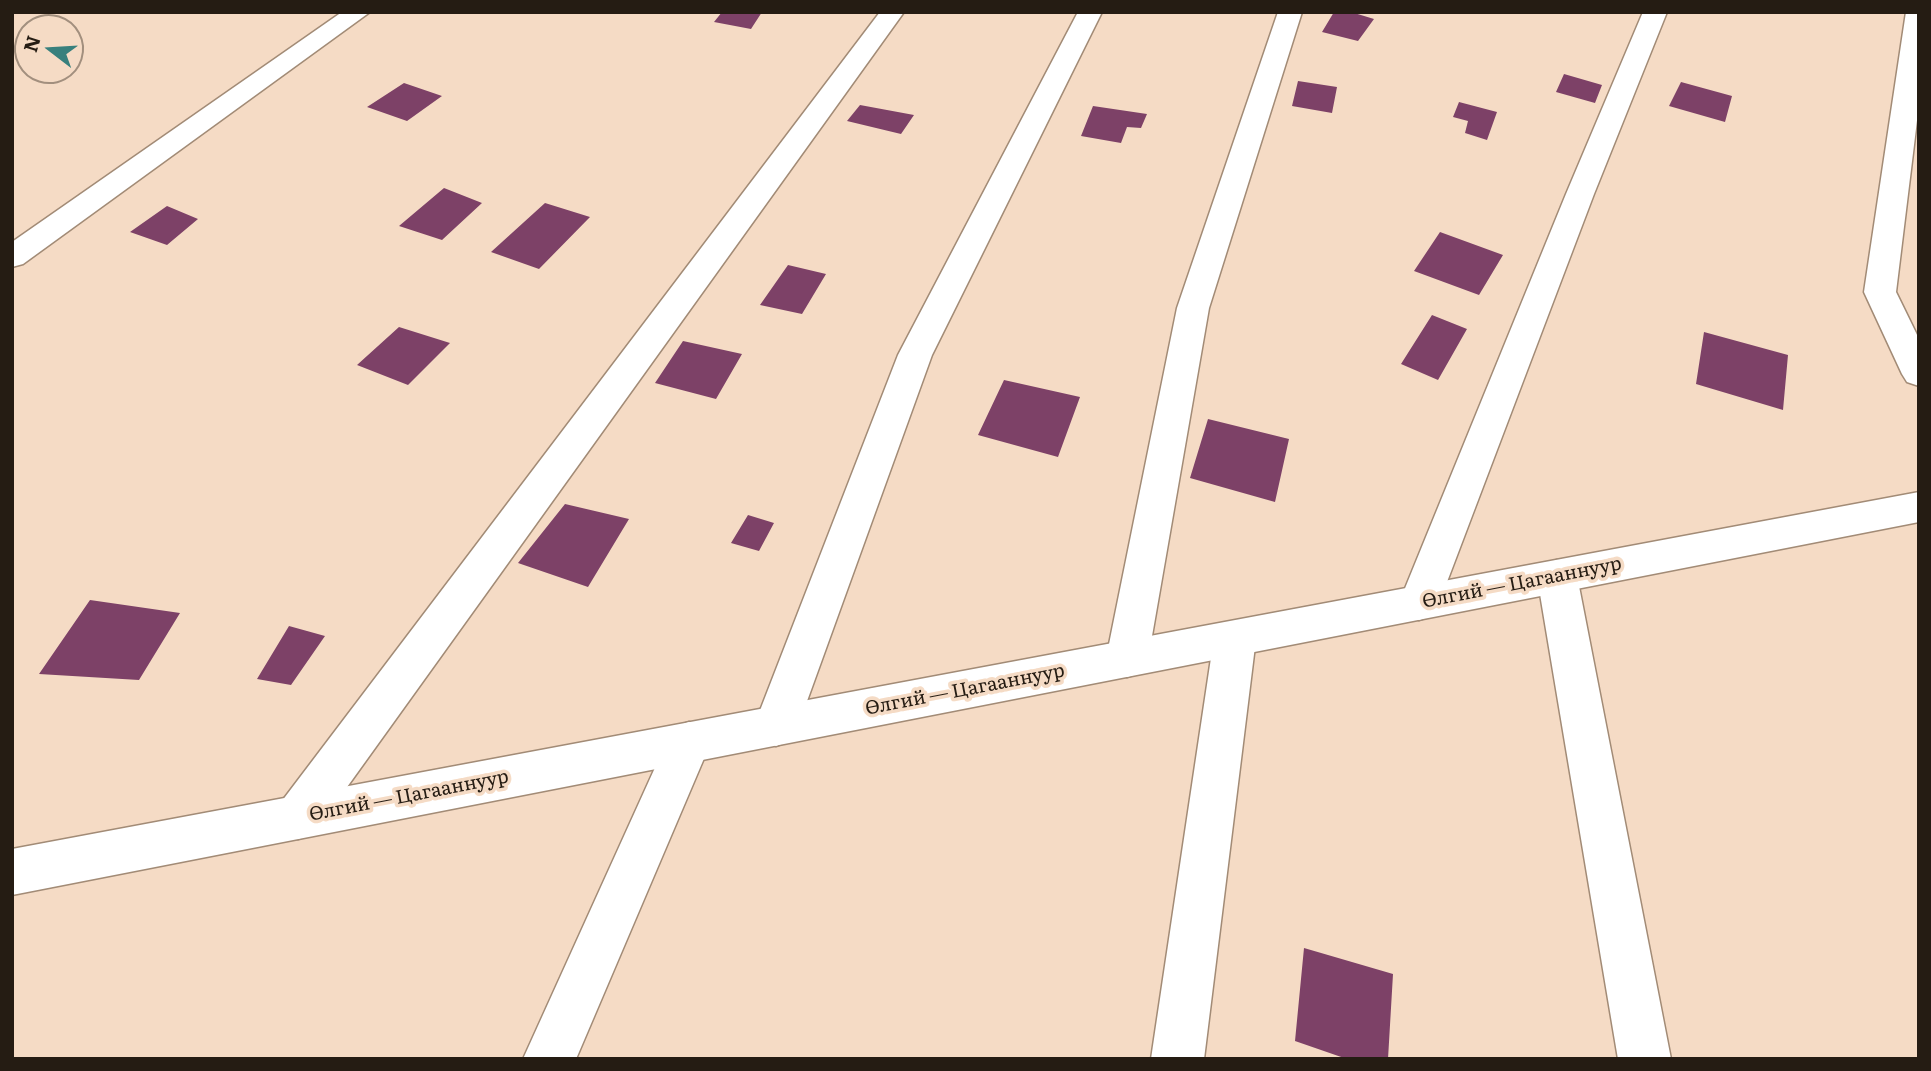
<!DOCTYPE html>
<html>
<head>
<meta charset="utf-8">
<style>
	body { margin:0 }
	#map { position:relative; width:1931px; height:1071px; overflow:hidden; background:#f5dbc5; font-family:Literata,serif }
	canvas { display:block }
	.frame { position:absolute; inset:0; border:14px solid #251c13; pointer-events:none }
	.north { position:absolute; left:14px; top:14px; width:70px; height:70px; box-sizing:border-box; background:#f5dbc5; border:2px solid #a28f7e; border-radius:50%; rotate:287deg; font-size:19px; font-weight:700; line-height:28px; text-align:center; color:#251c13 }
	.north::after { content:''; display:block; margin:auto; width:24px; height:32px; background:#38807d; clip-path:polygon(50% 0,100% 100%,50% 72%,0 100%) }
</style>
</head>
<body>
<div id="map">
<canvas width="1931" height="1071"></canvas>
<div class="frame"></div>
<div class="north">N</div>
</div>
<script>
const ctx = document.querySelector('canvas').getContext('2d');
ctx.lineJoin = 'round';
function fillPath(path, color) {
  ctx.fillStyle = color;
  ctx.fill(path, 'evenodd');
}
function poly(rows) {
  const path = new Path2D();
  for (const r of rows) {
    path.moveTo(r[0], r[1]);
    for (let i = 2; i < r.length; i += 2) path.lineTo(r[i], r[i + 1]);
  }
  return path;
}
function strokePath(path, color, width, dash) {
  ctx.strokeStyle = color;
  ctx.lineWidth = width;
  ctx.lineCap = dash ? 'butt' : 'round';
  ctx.setLineDash(dash || []);
  ctx.stroke(path);
}
function label(font, color, halo, rows, align = 'center') {
  ctx.font = font + ' Literata,serif';
  ctx.lineWidth = 7;
  ctx.setLineDash([]);
  ctx.textBaseline = 'middle';
  ctx.strokeStyle = halo;
  ctx.fillStyle = color;
  for (const [text, x, y, turn = 0] of rows) {
    ctx.save();
    ctx.translate(x, y);
    ctx.rotate((+turn || 0) * Math.PI / 180);
    ctx.textAlign = isNaN(turn) ? turn : align;
    if (halo) ctx.strokeText(text, 0, 0);
    ctx.fillText(text, 0, 0);
    ctx.restore();
  }
}
fillPath(poly([
	[722,12,762,12,751,29,714,22],
	[1334,12,1351,12,1374,19,1358,41,1322,32],
	[1564,74,1602,85,1595,103,1556,92],
	[1298,81,1337,87,1332,113,1292,106],
	[1681,82,1732,96,1725,122,1669,106],
	[404,83,442,96,407,121,367,107],
	[1459,102,1497,112,1487,140,1465,133,1468,121,1453,117],
	[860,105,914,115,901,134,847,121],
	[1093,106,1147,114,1141,128,1127,127,1121,143,1081,136],
	[444,188,482,203,442,240,399,226],
	[545,203,590,217,539,269,491,252],
	[167,206,198,219,167,245,130,232],
	[1440,232,1503,255,1479,295,1414,271],
	[788,265,826,274,802,314,760,305],
	[1432,315,1467,329,1438,380,1401,364],
	[399,327,450,343,408,385,357,365],
	[1704,332,1788,355,1783,410,1696,384],
	[683,341,742,354,716,399,655,383],
	[1004,380,1080,397,1058,457,978,435],
	[1208,419,1289,439,1275,502,1190,478],
	[565,504,629,519,588,587,518,563],
	[748,515,774,523,759,551,731,543],
	[90,600,180,613,139,680,39,674],
	[289,626,325,636,291,685,257,679],
	[1304,948,1393,974,1388,1059,1347,1059,1295,1041]
]), '#7d4167');
const street = poly([
	[342,12,370,12,23,264,12,267,12,242,342,12],
	[880,12,904,12,314,833,298,839,282,833,275,817,282,801,880,12],
	[1078,12,1102,12,932,355,798,726,791,740,776,746,761,740,754,726,898,355,1078,12],
	[1278,12,1302,12,1209,308,1148,659,1142,672,1127,677,1112,672,1106,659,1177,308,1278,12],
	[1643,12,1667,12,1594,194,1439,603,1433,615,1419,620,1405,615,1399,603,1566,194,1643,12],
	[1906,12,1919,12,1919,104,1896,292,1919,339,1919,386,1907,382,1902,374,1864,292,1906,12],
	[1557,560,1571,565,1577,576,1671,1059,1618,1059,1537,576,1543,565,1557,560],
	[1235,621,1250,626,1256,638,1204,1059,1151,1059,1214,638,1220,626,1235,621],
	[689,722,705,728,711,742,576,1059,523,1059,673,728,689,722]
]);
const highway = poly([
	[1919,492,1919,522,12,895,12,849,1919,492]
]);
strokePath(street, '#a28b76', 3);
strokePath(highway, '#a28b76', 3);
fillPath(street, '#fff');
fillPath(highway, '#fff');
label('19px', '#251c13', '#f5dbc5', [
	["Өлгий — Цагааннуур",1522,583,-11],
	["Өлгий — Цагааннуур",965,690,-11],
	["Өлгий — Цагааннуур",409,796,-11]
]);
</script>
</body>
</html>
